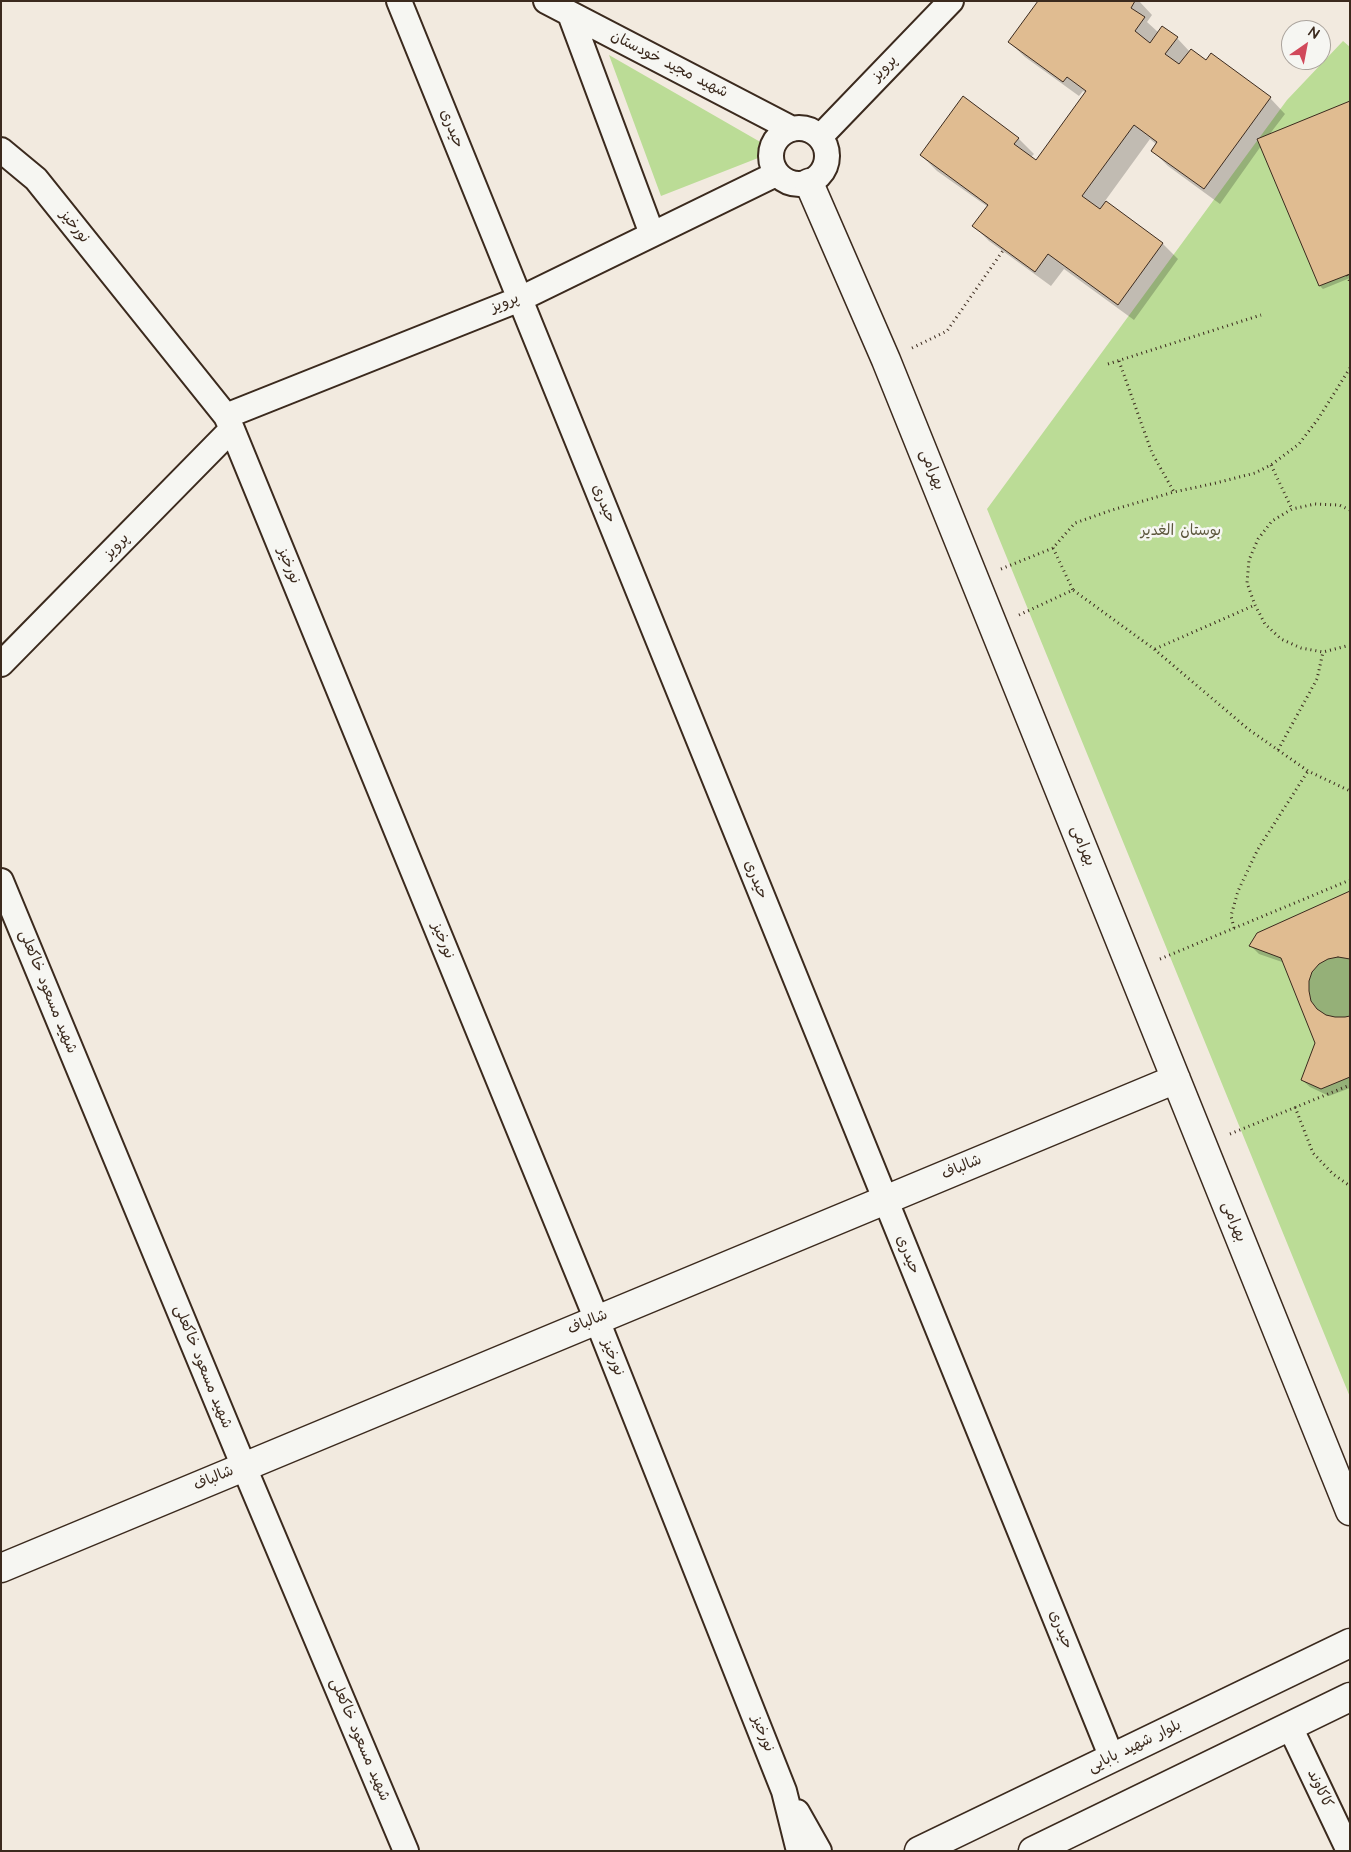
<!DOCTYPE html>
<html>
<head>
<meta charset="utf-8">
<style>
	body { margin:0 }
	#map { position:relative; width:1351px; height:1852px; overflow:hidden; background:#f2eadf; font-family:"Architects Daughter",sans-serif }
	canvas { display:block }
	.frame { position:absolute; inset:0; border:2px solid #3b2a1e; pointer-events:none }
	.north { position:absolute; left:1281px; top:20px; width:50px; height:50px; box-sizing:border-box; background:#f6f6f2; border:1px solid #aba49d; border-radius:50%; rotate:33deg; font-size:14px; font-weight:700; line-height:20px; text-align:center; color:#3b2a1e }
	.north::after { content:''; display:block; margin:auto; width:18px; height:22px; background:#d1495b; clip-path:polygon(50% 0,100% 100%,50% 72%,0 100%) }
</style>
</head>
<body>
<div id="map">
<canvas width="1351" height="1852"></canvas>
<div class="frame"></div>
<div class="north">N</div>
</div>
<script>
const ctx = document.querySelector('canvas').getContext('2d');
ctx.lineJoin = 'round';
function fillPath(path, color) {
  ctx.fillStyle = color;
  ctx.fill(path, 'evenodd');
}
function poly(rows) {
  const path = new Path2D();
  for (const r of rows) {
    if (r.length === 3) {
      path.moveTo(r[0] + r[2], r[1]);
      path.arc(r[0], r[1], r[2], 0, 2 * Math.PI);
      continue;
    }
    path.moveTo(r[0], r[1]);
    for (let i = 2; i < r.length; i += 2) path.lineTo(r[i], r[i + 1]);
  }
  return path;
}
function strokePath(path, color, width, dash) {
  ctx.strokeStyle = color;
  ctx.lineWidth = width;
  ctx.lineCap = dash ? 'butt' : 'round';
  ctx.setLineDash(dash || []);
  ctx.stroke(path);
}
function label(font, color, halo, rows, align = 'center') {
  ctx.font = font + ' "Architects Daughter","Playpen Sans Arabic",sans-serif';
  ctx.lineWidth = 5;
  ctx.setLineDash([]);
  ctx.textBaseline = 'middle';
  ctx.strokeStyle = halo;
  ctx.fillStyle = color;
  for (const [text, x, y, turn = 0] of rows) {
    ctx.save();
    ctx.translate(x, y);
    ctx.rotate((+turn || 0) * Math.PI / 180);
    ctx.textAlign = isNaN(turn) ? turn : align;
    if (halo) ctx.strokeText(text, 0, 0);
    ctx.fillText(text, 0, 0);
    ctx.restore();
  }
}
fillPath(poly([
	[1343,41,1350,47,1350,1397,987,509,1287,100],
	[609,55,776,151,661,196]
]), '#bbdc96');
fillPath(poly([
	[1039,1,1139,1,1152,15,1147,22,1159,33,1177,38,1190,52,1206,62,1270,98,1285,114,1269,135,1350,102,1350,278,1323,289,1320,286,1261,146,1220,204,1168,166,1153,151,1157,145,1150,139,1105,201,1163,244,1178,259,1134,320,1064,269,1051,286,989,241,974,226,988,207,937,171,921,155,1018,138,1034,154,1031,157,1036,162,1086,93,1083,91,1079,96,1025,57,1009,42],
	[1350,892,1350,1088,1329,1096,1310,1087,1302,1080,1316,1043,1285,963,1259,954,1251,946]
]), '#0003');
const building = poly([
	[1038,1,1135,1,1131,8,1145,17,1135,31,1150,43,1162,26,1178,37,1165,54,1179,64,1191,49,1206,60,1211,53,1271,97,1204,189,1151,151,1157,142,1134,125,1082,196,1100,209,1106,201,1163,243,1118,305,1048,254,1035,272,972,226,988,205,920,155,963,96,1019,138,1014,144,1036,160,1086,91,1067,77,1063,82,1008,42,1038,1],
	[1350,101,1350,274,1319,286,1257,139,1350,101],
	[1350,891,1350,1077,1321,1089,1301,1080,1315,1043,1281,958,1249,946,1257,933,1350,891],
	[1338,957,1350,959,1350,1016,1345,1017,1335,1017,1326,1015,1317,1009,1311,1001,1309,991,1309,981,1312,972,1319,964,1328,959,1338,957]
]);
fillPath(building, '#e0bc91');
strokePath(building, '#3b2a1e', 1);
const street = poly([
	[399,1,1112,1758],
	[546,1,792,129],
	[570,14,652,234],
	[799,156,28],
	[820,137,951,1],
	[1,150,36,179,226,416,232,429,597,1320,784,1791,799,1851],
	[226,416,520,299,776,174],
	[1,664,232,429],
	[1,881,244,1467,406,1851],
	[1290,1727,1349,1851],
	[797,1812,819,1851]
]);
const secondary = poly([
	[809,183,886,360,1350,1511],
	[1,1568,1176,1079],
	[919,1851,1350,1643],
	[1033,1851,1350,1697]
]);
strokePath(street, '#3b2a1e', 28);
strokePath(secondary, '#3b2a1e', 31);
strokePath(poly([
	[1347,275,1350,282],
	[912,348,947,331,1004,249],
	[1119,361,1152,453,1174,492],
	[1108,364,1261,315],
	[1271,465,1292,509],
	[1350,510,1339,505,1315,504,1292,509,1272,521,1258,539,1249,560,1247,583,1255,605,1265,624,1281,639,1301,648,1323,652,1350,645],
	[1053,548,1073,590],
	[1001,569,1053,548,1075,523,1112,510,1174,492,1216,483,1255,473,1271,465,1299,444,1318,419,1350,368],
	[1019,615,1073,590,1154,649,1248,729,1308,771,1350,791],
	[1155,649,1255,605],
	[1278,750,1317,679,1323,652],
	[1234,928,1231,916,1238,891,1258,849,1308,771],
	[1160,959,1350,880],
	[1295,1107,1313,1153,1333,1174,1350,1186],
	[1230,1134,1350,1085]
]), '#3b2a1e', 3, [1, 4]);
strokePath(street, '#f6f6f2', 24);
strokePath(secondary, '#f6f6f2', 28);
label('15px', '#3b2a1e', '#f6f6f2', [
	["شهید مجید خودستان",669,65,27],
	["پرویز",885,69,-46],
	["حیدری",451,129,68],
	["نورخیز",74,227,51],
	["پرویز",505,304,-22],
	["بهرامی",931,470,68],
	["حیدری",603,504,68],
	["پرویز",117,547,-46],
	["نورخیز",288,566,68],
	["بهرامی",1082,846,68],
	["حیدری",755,880,68],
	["نورخیز",442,941,68],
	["شهید مسعود خاکعلی",47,992,68],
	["شالباف",962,1168,-23],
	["بهرامی",1233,1222,68],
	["حیدری",907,1255,68],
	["شالباف",588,1323,-23],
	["نورخیز",612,1358,68],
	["شهید مسعود خاکعلی",202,1367,68],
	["شالباف",214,1479,-23],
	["حیدری",1060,1630,68],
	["نورخیز",762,1734,68],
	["شهید مسعود خاکعلی",359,1740,67],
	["بلوار شهید بابایی",1135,1747,-26],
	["کاکاوند",1319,1789,65]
]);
label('15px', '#5b563c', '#f6f6f2', [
	["بوستان الغدیر",1181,532]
]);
</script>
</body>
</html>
